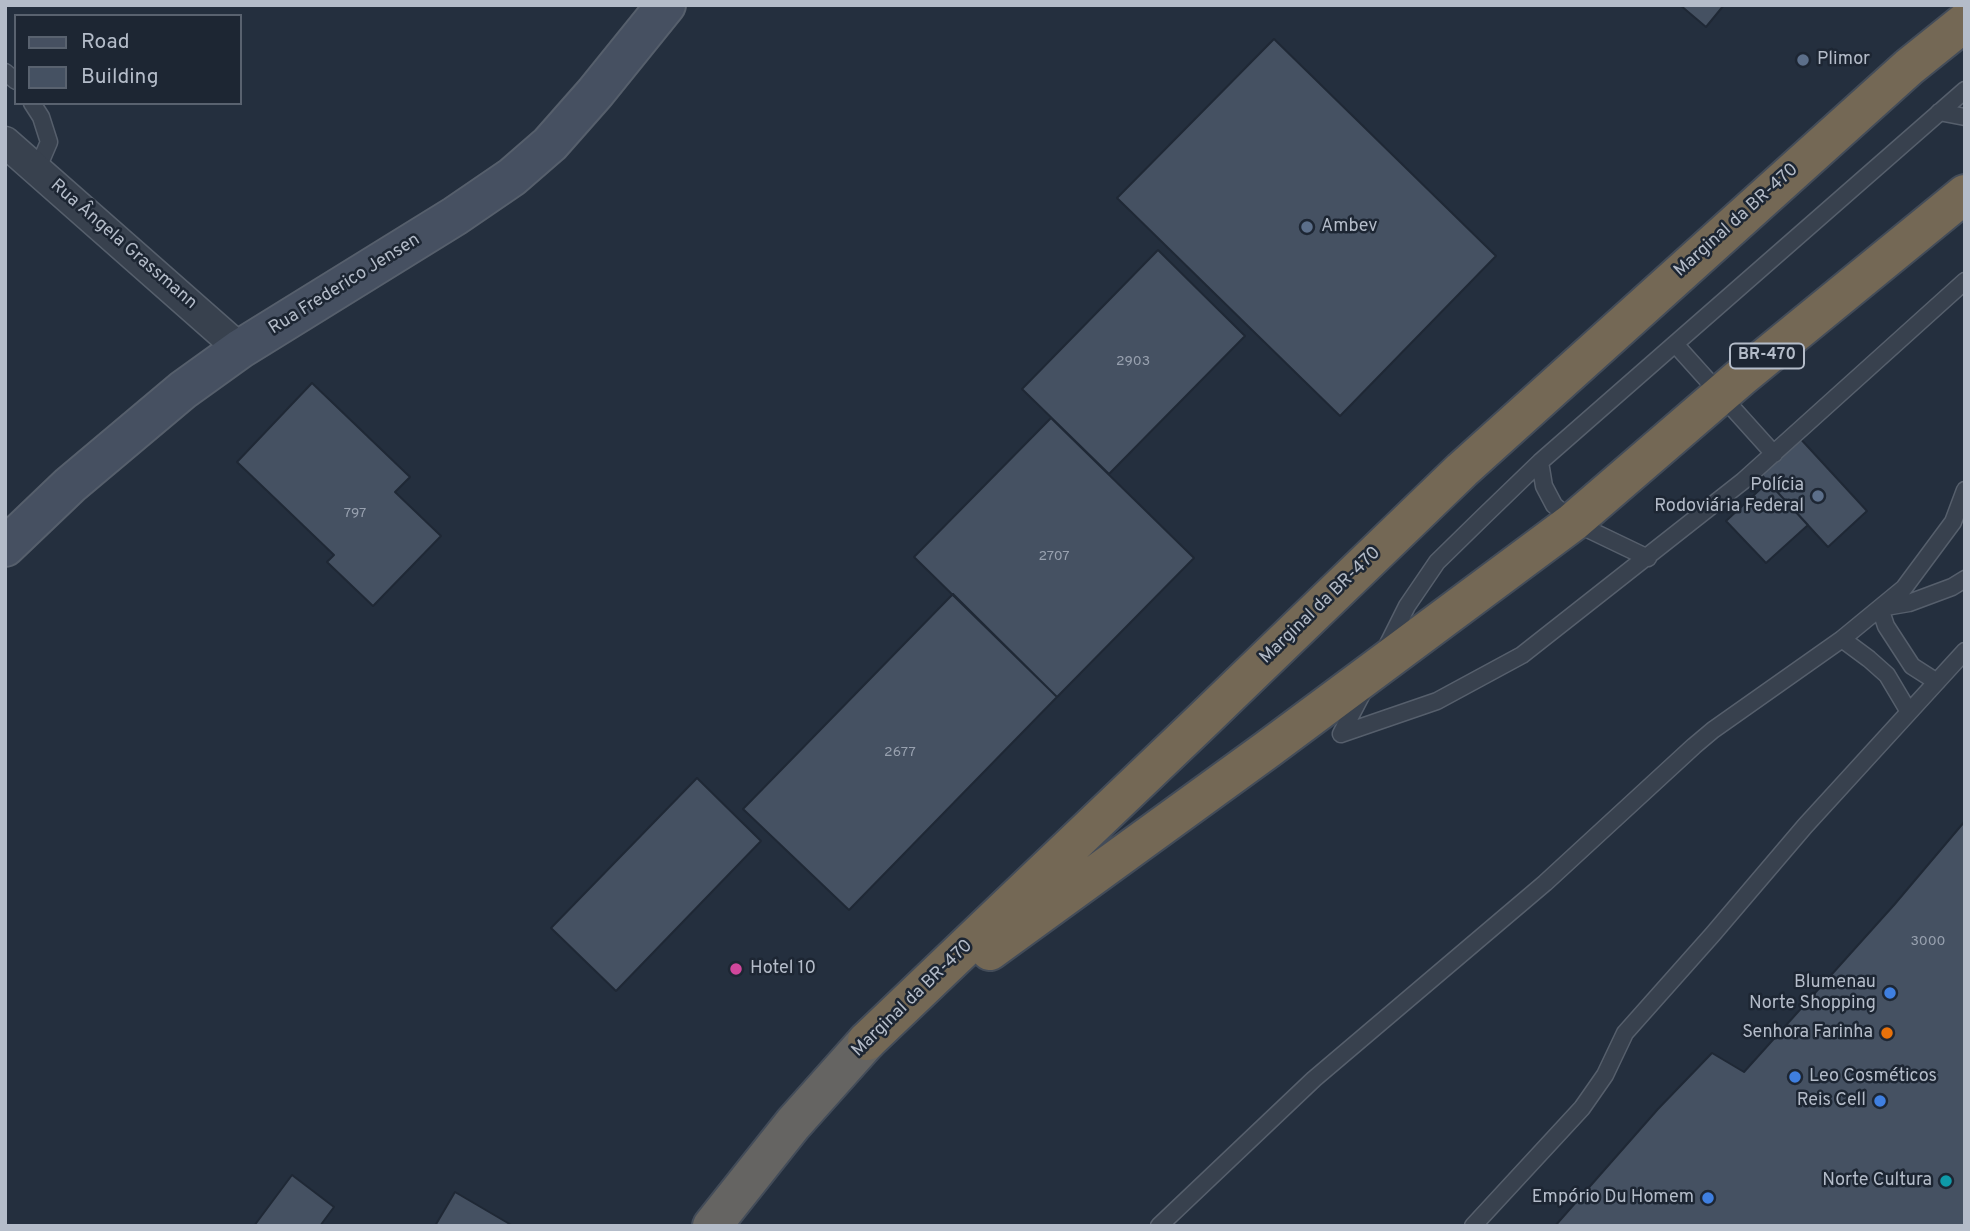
<!DOCTYPE html>
<html>
<head>
<meta charset="utf-8">
<style>
	body { margin:0 }
	#map { position:relative; width:1970px; height:1231px; overflow:hidden; background:#242f3e; font-family:Overpass,sans-serif }
	canvas { display:block }
	.frame { position:absolute; inset:0; border:7px solid #b4bcc9; pointer-events:none }
	.legend { position:absolute; left:14px; top:14px; width:228px; height:91px; box-sizing:border-box; background:#1d2633; border:2px solid #59626f; margin:0; padding:9px 12px; list-style:none; font-size:21px; color:#b4bcc9 }
	.legend li { display:flex; align-items:center; gap:14px; height:35px }
	.legend b { width:35px; border:2px solid #59626f }
</style>
</head>
<body>
<div id="map">
<canvas width="1970" height="1231"></canvas>
<div class="frame"></div>
<ul class="legend">
<li><b style="height:9px;background:#465061"></b>Road</li>
<li><b style="height:19px;background:#455162"></b>Building</li>
</ul>
</div>
<script>
const ctx = document.querySelector('canvas').getContext('2d');
ctx.lineJoin = 'round';
function fillPath(path, color) {
  ctx.fillStyle = color;
  ctx.fill(path, 'evenodd');
}
function poly(rows) {
  const path = new Path2D();
  for (const r of rows) {
    path.moveTo(r[0], r[1]);
    for (let i = 2; i < r.length; i += 2) path.lineTo(r[i], r[i + 1]);
  }
  return path;
}
function strokePath(path, color, width, dash) {
  ctx.strokeStyle = color;
  ctx.lineWidth = width;
  ctx.lineCap = dash ? 'butt' : 'round';
  ctx.setLineDash(dash || []);
  ctx.stroke(path);
}
function label(font, color, halo, rows, align = 'center') {
  ctx.font = font + ' Overpass,sans-serif';
  ctx.lineWidth = 5;
  ctx.setLineDash([]);
  ctx.textBaseline = 'middle';
  ctx.strokeStyle = halo;
  ctx.fillStyle = color;
  for (const [text, x, y, turn = 0] of rows) {
    ctx.save();
    ctx.translate(x, y);
    ctx.rotate((+turn || 0) * Math.PI / 180);
    ctx.textAlign = isNaN(turn) ? turn : align;
    if (halo) ctx.strokeText(text, 0, 0);
    ctx.fillText(text, 0, 0);
    ctx.restore();
  }
}
const building = poly([
	[1680,5,1724,5,1706,27,1680,5],
	[1274,39,1496,256,1340,416,1117,198,1274,39],
	[1158,250,1245,336,1109,474,1022,389,1158,250],
	[312,383,410,477,395,492,441,536,373,606,327,562,334,555,237,462,312,383],
	[1051,418,1194,558,1057,697,914,557,1051,418],
	[1797,435,1867,511,1828,547,1758,471,1797,435],
	[1768,482,1808,525,1766,563,1726,521,1768,482],
	[953,594,1057,697,849,910,743,809,953,594],
	[697,778,761,841,616,991,551,928,697,778],
	[1965,821,1965,1226,1555,1226,1658,1109,1712,1053,1744,1072,1894,905,1965,821],
	[292,1175,334,1207,320,1226,254,1226,292,1175],
	[455,1192,513,1226,435,1226,455,1192]
]);
fillPath(building, '#455162');
strokePath(building, '#1f2835', 2);
const service = poly([
	[5,72,16,81],
	[32,103,41,117,49,142,37,170],
	[1939,112,1965,117],
	[1675,344,1774,454],
	[1540,462,1544,486,1554,505,1573,522,1648,558],
	[1842,639,1869,659,1887,675,1909,712],
	[1386,648,1407,606,1437,562,1483,517,1540,462,1965,90],
	[1937,682,1912,666,1886,626,1880,608,1909,603,1952,587,1965,579],
	[1341,734,1364,690],
	[1341,734,1437,701,1522,655,1743,481,1965,281],
	[1159,1226,1314,1079,1545,883,1694,746,1713,730,1842,639,1904,588,1953,522,1965,490],
	[1473,1226,1582,1108,1605,1075,1625,1033,1713,934,1805,826,1965,651]
]);
const minor = poly([
	[5,142,240,349]
]);
const secondary = poly([
	[5,547,70,485,183,390,240,349,455,216,512,177,550,144,595,93,666,5]
]);
const trunk = poly([
	[712,1226,793,1124,867,1041]
]);
const motorway = poly([
	[990,951,1268,749,1573,522,1740,378,1965,194],
	[867,1041,1201,722,1462,470,1909,67,1965,22]
]);
strokePath(service, '#565f6c', 19);
strokePath(minor, '#565f6c', 33);
strokePath(secondary, '#565f6c', 42);
strokePath(trunk, '#434c59', 42);
strokePath(motorway, '#434c59', 42);
strokePath(service, '#38414e', 16);
strokePath(minor, '#38414e', 30);
strokePath(secondary, '#465061', 38);
strokePath(trunk, '#656462', 38);
strokePath(motorway, '#746855', 38);
for (const [x, y, r, color] of [
	[1803,60,7,"#5c6f8a"],
	[1307,227,7,"#5c6f8a"],
	[1818,496,7,"#5c6f8a"],
	[736,969,7,"#d1479c"],
	[1890,993,7,"#3f7fe0"],
	[1887,1033,7,"#e8710a"],
	[1795,1077,7,"#3f7fe0"],
	[1880,1101,7,"#3f7fe0"],
	[1946,1181,7,"#0f9aa8"],
	[1708,1198,7,"#3f7fe0"]
]) {
  const dot = new Path2D();
  dot.arc(x, y, r, 0, 2 * Math.PI);
  ctx.fillStyle = color;
  ctx.fill(dot);
  strokePath(dot, '#1d2633', 2.5);
}
label('14px', '#98a1af', null, [
	["2903",1133,362],
	["797",355,514],
	["2707",1054,557],
	["2677",900,753],
	["3000",1928,942]
]);
for (const [x, y, w] of [
	[1767,356,74]
]) {
  const box = new Path2D();
  box.roundRect(x - w / 2, y - 12.5, w, 25, 5);
  ctx.fillStyle = '#1d2633';
  ctx.fill(box);
  strokePath(box, '#b4bcc9', 2);
}
label('bold 16px', '#b4bcc9', null, [
	["BR-470",1767,356]
]);
label('18px', '#b4bcc9', '#1d2633', [
	["Plimor",1817,60,"left"],
	["Ambev",1321,227,"left"],
	["Polícia",1804,486],
	["Rodoviária Federal",1804,507],
	["Hotel 10",750,969,"left"],
	["Blumenau",1876,983],
	["Norte Shopping",1876,1004],
	["Senhora Farinha",1873,1033],
	["Leo Cosméticos",1809,1077,"left"],
	["Reis Cell",1866,1101],
	["Norte Cultura",1932,1181],
	["Empório Du Homem",1694,1198]
], 'right');
label('18px', '#b4bcc9', '#1d2633', [
	["Marginal da BR-470",1737,221,-42],
	["Rua Ângela Grassmann",123,245,41],
	["Rua Frederico Jensen",345,285,-32],
	["Marginal da BR-470",1321,606,-44],
	["Marginal da BR-470",913,999,-44]
]);
</script>
</body>
</html>
